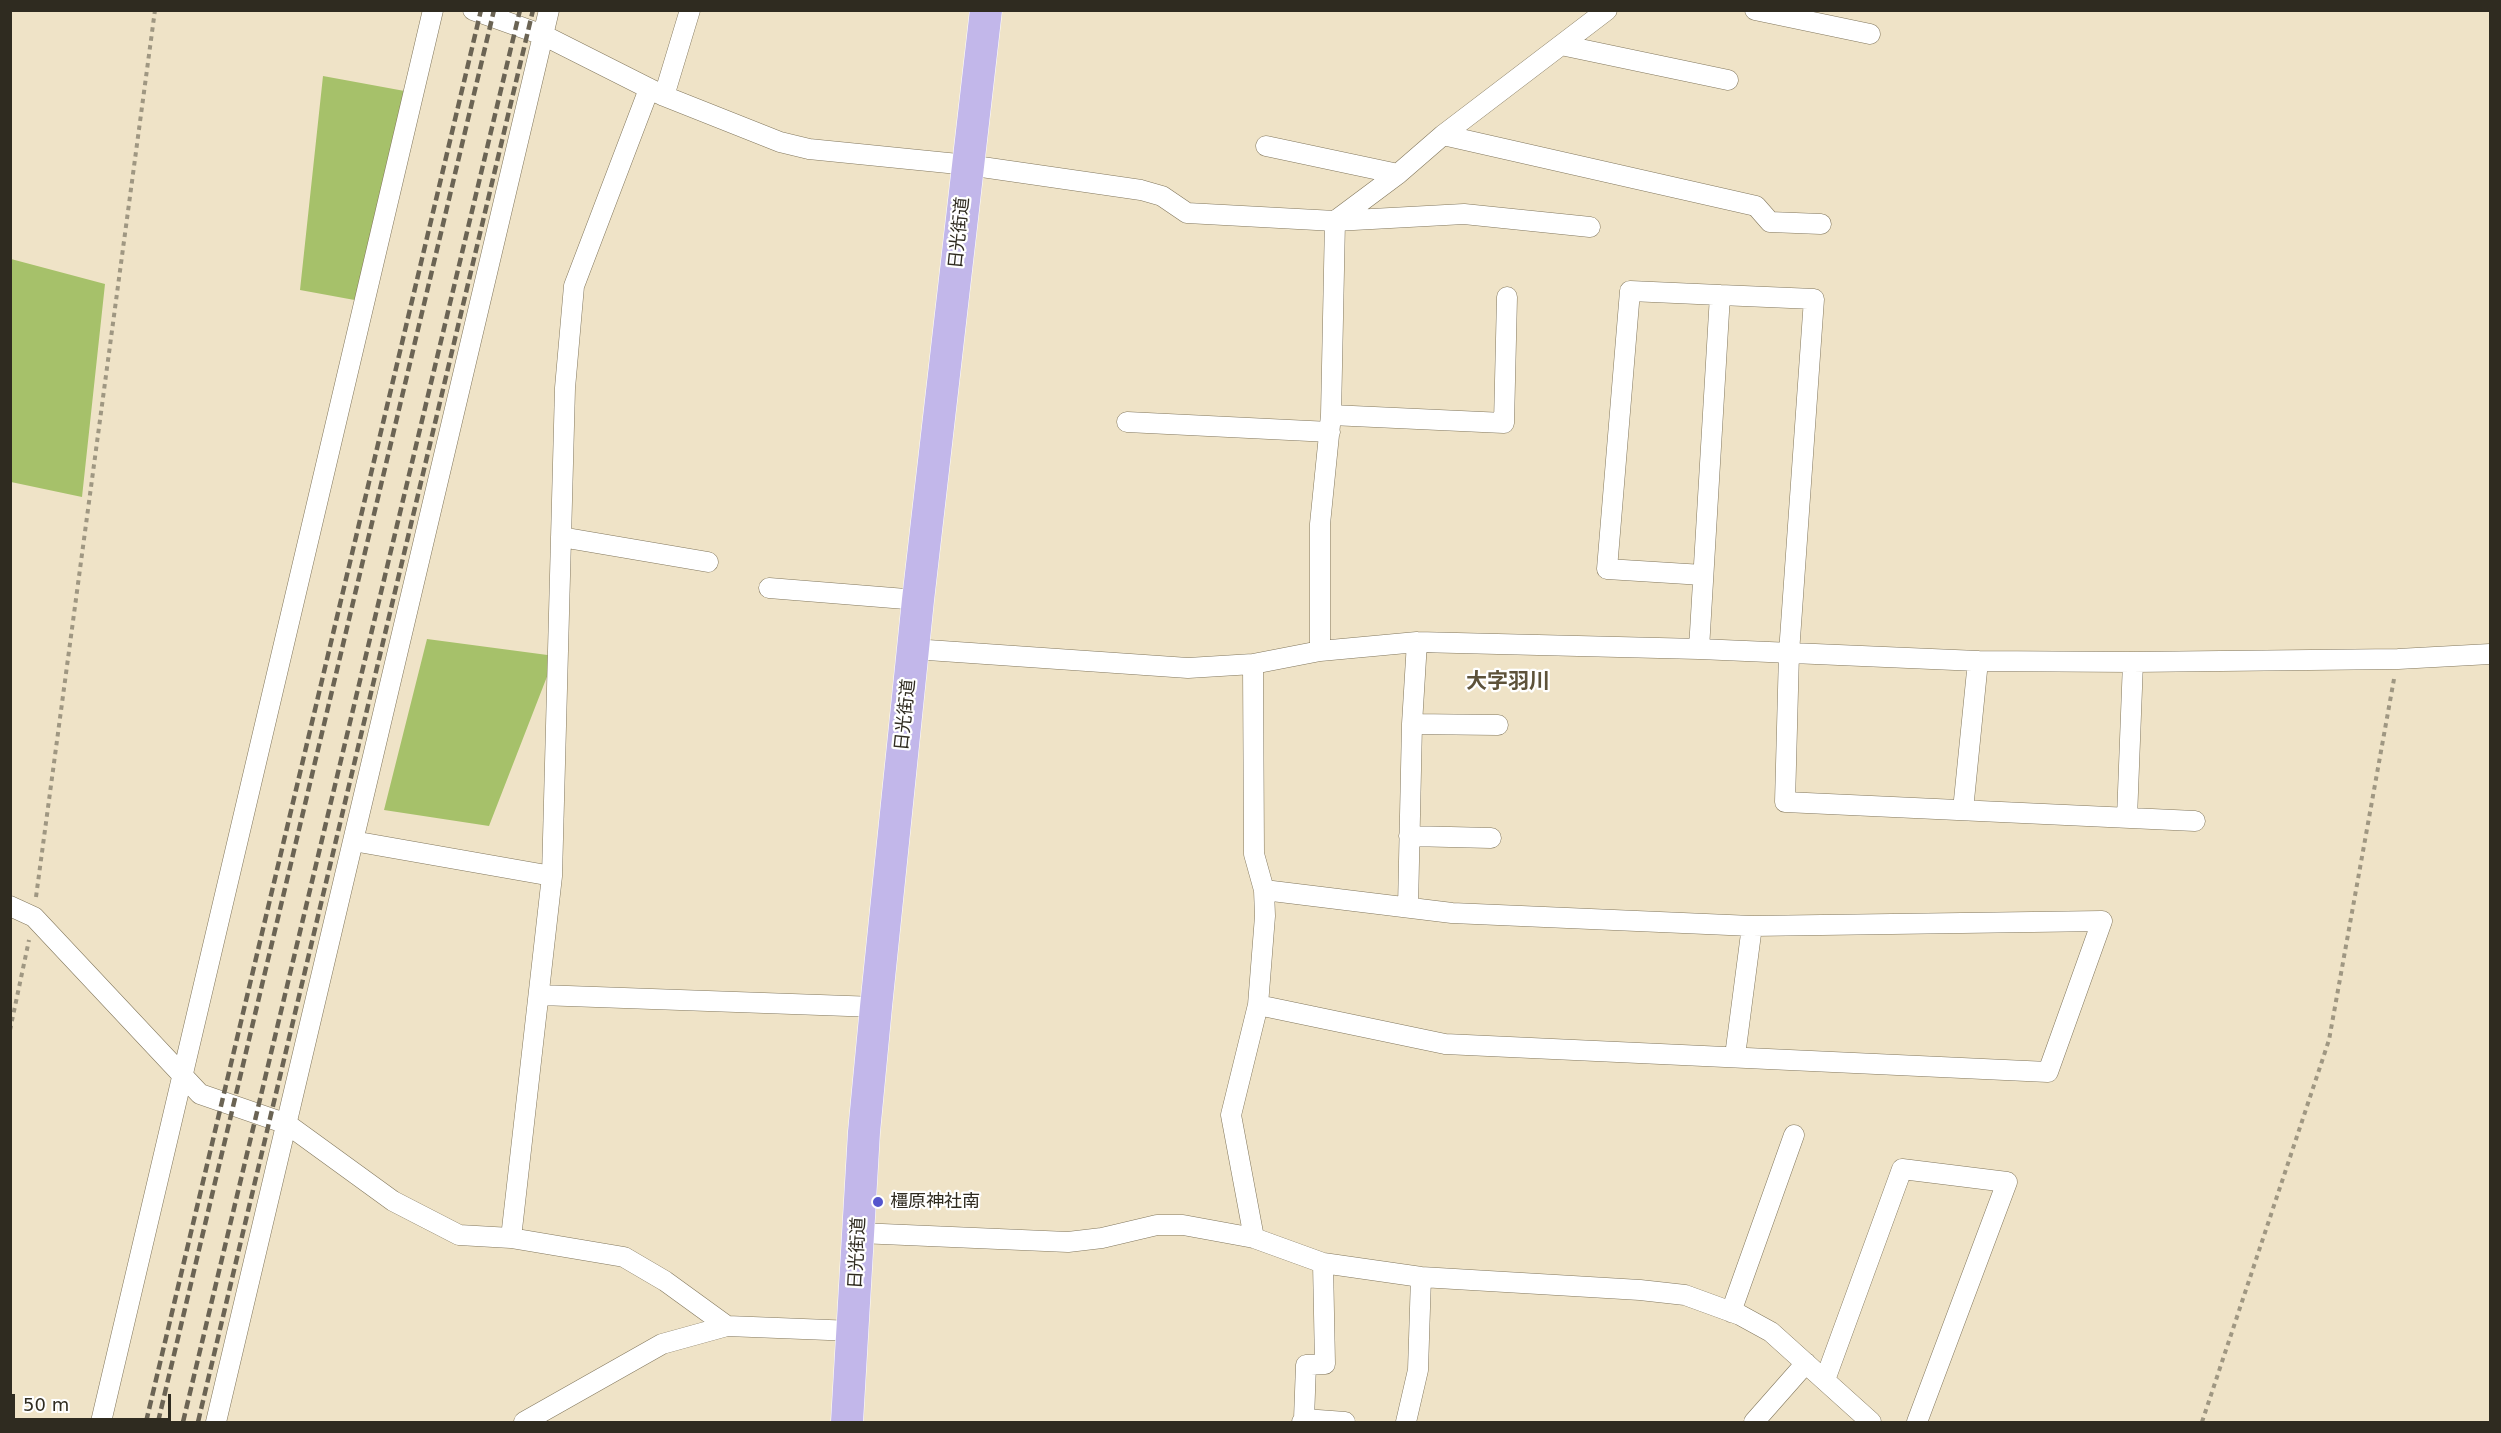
<!DOCTYPE html>
<html>
<head>
<meta charset="utf-8">
<style>
	body { margin:0 }
	#map { position:relative; width:2501px; height:1433px; overflow:hidden; background:#efe3c7; font-family:"DejaVu Sans",sans-serif }
	canvas { display:block }
	.frame { position:absolute; inset:0; border:12px solid #2f2b20; pointer-events:none }
	.scale { position:absolute; left:12px; top:1394px; width:159px; height:27px; box-sizing:border-box; border:3px solid #2f2b20; border-top:0; padding-left:8px; font-size:18px; line-height:21px; white-space:nowrap; color:#2f2b20; -webkit-text-stroke:4px #fff; paint-order:stroke }
</style>
</head>
<body>
<div id="map">
<canvas width="2501" height="1433"></canvas>
<div class="frame"></div>
<div class="scale">50 m</div>
</div>
<script>
const ctx = document.querySelector('canvas').getContext('2d');
ctx.lineJoin = 'round';
function fillPath(path, color) {
  ctx.fillStyle = color;
  ctx.fill(path, 'evenodd');
}
function poly(rows) {
  const path = new Path2D();
  for (const r of rows) {
    path.moveTo(r[0], r[1]);
    for (let i = 2; i < r.length; i += 2) path.lineTo(r[i], r[i + 1]);
  }
  return path;
}
function strokePath(path, color, width, dash) {
  ctx.strokeStyle = color;
  ctx.lineWidth = width;
  ctx.lineCap = dash ? 'butt' : 'round';
  ctx.setLineDash(dash || []);
  ctx.stroke(path);
}
function label(font, color, halo, rows, align = 'center') {
  ctx.font = font + ' "DejaVu Sans","Noto Sans JP",sans-serif';
  ctx.lineWidth = 4.5;
  ctx.setLineDash([]);
  ctx.textBaseline = 'middle';
  ctx.strokeStyle = halo;
  ctx.fillStyle = color;
  for (const [text, x, y, turn = 0] of rows) {
    ctx.save();
    ctx.translate(x, y);
    ctx.rotate((+turn || 0) * Math.PI / 180);
    ctx.textAlign = isNaN(turn) ? turn : align;
    if (halo) ctx.strokeText(text, 0, 0);
    ctx.fillText(text, 0, 0);
    ctx.restore();
  }
}
fillPath(poly([
	[323,76,410,92,360,301,300,290],
	[11,259,105,284,82,497,11,482],
	[427,639,555,656,489,826,384,810]
]), '#a6c16a');
const minor = poly([
	[473,10,543,35,664,96,780,142,809,149,968,165,1141,190,1162,196,1187,213,1335,221,1464,214,1590,227],
	[1755,10,1870,34],
	[1561,45,1728,80],
	[664,96,690,10],
	[1443,135,1756,206,1770,222,1821,224],
	[1266,146,1398,174],
	[1335,221,1398,174,1443,135,1607,10],
	[1720,295,1814,299,1789,653,1785,802,2195,821],
	[1331,415,1504,423,1507,297],
	[1127,422,1330,432],
	[561,537,708,562],
	[769,588,918,600],
	[913,649,1188,668,1253,664,1320,651,1417,642,1699,649,1978,661,2133,662,2398,659,2490,654],
	[1699,649,1720,295,1630,291,1607,569,1703,575],
	[1320,651,1320,524,1331,415,1335,221],
	[1253,664,1254,854,1264,890,1265,916,1258,1005,1231,1115,1254,1238],
	[1412,724,1498,725],
	[1963,810,1978,661],
	[2127,818,2133,662],
	[1409,836,1491,838],
	[353,841,552,876],
	[10,906,34,917,200,1094,287,1124,393,1201,459,1235,511,1238,624,1257,665,1281,727,1326,854,1331],
	[1408,907,1412,724,1417,642],
	[540,995,876,1007],
	[1258,1005,1445,1044,2048,1072,2102,921,1752,926,1452,913,1264,890],
	[1735,1056,1752,926],
	[859,1233,1068,1242,1102,1238,1157,1225,1183,1225,1254,1238,1323,1263,1421,1277,1640,1290,1685,1295,1740,1315,1771,1332,1871,1422],
	[511,1238,552,876,565,388,574,286,649,89],
	[1731,1312,1794,1135],
	[1825,1380,1902,1169,2007,1182,1917,1422],
	[1304,1419,1306,1365,1325,1364,1323,1263],
	[101,1422,433,10],
	[216,1422,549,10],
	[524,1422,662,1344,727,1326],
	[1302,1422,1304,1419,1345,1422],
	[1406,1422,1418,1370,1421,1277],
	[1754,1422,1806,1363]
]);
const trunk = poly([
	[847,1422,864,1132,876,1007,918,600,986,10]
]);
strokePath(minor, '#82775d', 21);
strokePath(trunk, '#fff', 33);
strokePath(poly([
	[36,897,155,10],
	[10,1030,29,940],
	[2202,1422,2329,1040,2394,679]
]), '#9f9782', 4, [4.5, 4.5]);
strokePath(minor, '#fff', 20);
strokePath(trunk, '#c2b7ea', 32);
strokePath(poly([
	[146,1422,481,10],
	[158,1422,494,10],
	[183,1422,520,10],
	[198,1422,533,10]
]), '#6b6454', 4.5, [9, 4.5]);
for (const [x, y, r, color] of [
	[878,1202,6,"#5555cd"]
]) {
  const dot = new Path2D();
  dot.arc(x, y, r, 0, 2 * Math.PI);
  ctx.fillStyle = color;
  ctx.fill(dot);
  strokePath(dot, '#fff', 2);
}
label('18px', '#2f2b20', '#fff', [
	["日光街道",960,233,-84],
	["日光街道",906,715,-84],
	["日光街道",858,1253,-87]
]);
label('18px', '#2f2b20', '#fff', [
	["橿原神社南",890,1202]
], 'left');
label('bold 21px', '#5d523a', '#fff', [
	["大字羽川",1508,683]
]);
</script>
</body>
</html>
